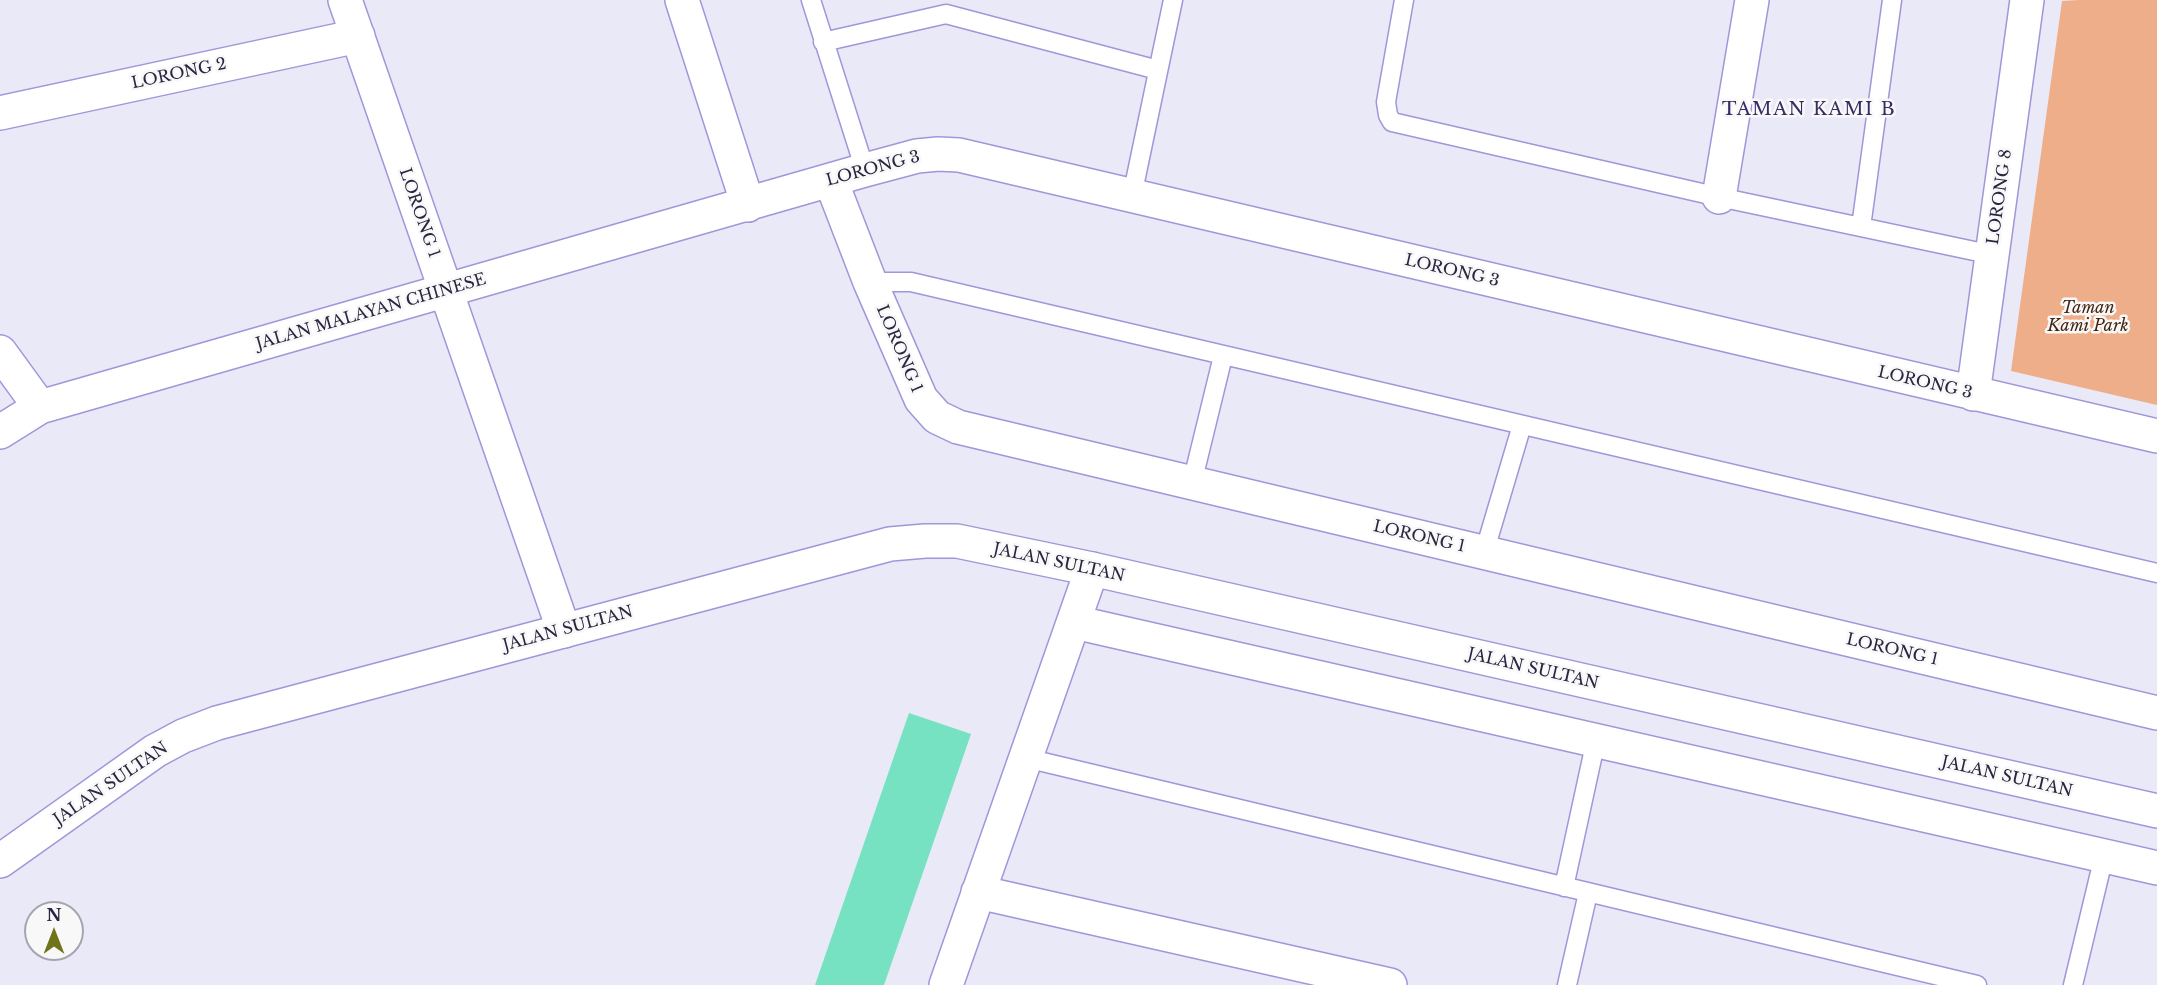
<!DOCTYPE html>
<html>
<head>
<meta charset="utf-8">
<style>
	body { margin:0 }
	#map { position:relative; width:2157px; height:985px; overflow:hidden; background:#eae9f7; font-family:"Libre Baskerville",serif }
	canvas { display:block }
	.north { position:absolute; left:24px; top:901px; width:60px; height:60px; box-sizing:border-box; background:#f8f8f8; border:2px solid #a6a4ae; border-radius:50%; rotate:0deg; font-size:16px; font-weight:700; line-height:24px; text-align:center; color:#2a2540 }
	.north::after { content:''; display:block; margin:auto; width:21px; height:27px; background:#707319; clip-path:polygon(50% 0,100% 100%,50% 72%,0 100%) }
</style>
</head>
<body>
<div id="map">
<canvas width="2157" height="985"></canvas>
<div class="north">N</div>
</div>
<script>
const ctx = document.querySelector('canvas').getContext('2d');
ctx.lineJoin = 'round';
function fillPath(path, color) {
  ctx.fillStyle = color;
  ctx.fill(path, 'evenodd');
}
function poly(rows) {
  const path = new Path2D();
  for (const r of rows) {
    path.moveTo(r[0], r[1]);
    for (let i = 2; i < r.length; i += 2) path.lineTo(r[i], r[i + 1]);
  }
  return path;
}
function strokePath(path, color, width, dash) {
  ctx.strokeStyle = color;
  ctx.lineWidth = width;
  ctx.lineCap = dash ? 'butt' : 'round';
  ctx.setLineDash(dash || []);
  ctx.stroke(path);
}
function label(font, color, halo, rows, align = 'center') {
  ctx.font = font + ' "Libre Baskerville",serif';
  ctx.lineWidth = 5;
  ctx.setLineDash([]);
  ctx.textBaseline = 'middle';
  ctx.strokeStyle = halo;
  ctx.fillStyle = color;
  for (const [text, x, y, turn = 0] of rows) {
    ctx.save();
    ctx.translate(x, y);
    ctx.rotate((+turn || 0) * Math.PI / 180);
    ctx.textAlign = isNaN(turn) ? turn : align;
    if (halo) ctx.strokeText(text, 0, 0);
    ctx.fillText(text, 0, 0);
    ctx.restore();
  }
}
fillPath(poly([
	[2079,0,2157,0,2157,405,2011,371,2062,1]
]), '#eeae8a');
fillPath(poly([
	[909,713,971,734,884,985,815,985]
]), '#76e2c1');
const lane = poly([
	[811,0,865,170],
	[1404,0,1386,102,1388,115,1392,122,1719,197,1993,255],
	[823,42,946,14,1158,70],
	[1132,196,1173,0],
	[1861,227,1892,0],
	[870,282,911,282,2157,573],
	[1192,483,1223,356],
	[1484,553,1522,425],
	[1026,758,1977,985],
	[1564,887,1596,740],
	[1567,985,1588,893],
	[2073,985,2104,856]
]);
const street = poly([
	[345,0,564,631],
	[682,0,748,205],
	[0,113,358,36],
	[831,181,870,282,921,399,937,417,958,427,2157,713],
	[1719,197,1752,0],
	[0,352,40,407],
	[1973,394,2027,0],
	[0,432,40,407,865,170,917,156,938,154,959,155,2157,436],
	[1074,622,2157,868],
	[978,892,1390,985],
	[946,985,1092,569]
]);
const secondary = poly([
	[0,861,155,751,183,736,217,723,890,544,925,541,957,541,1092,569,2157,811]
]);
strokePath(lane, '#a196d9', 21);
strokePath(street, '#a196d9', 36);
strokePath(secondary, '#a196d9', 36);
strokePath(lane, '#fff', 18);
strokePath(street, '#fff', 33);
strokePath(secondary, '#fff', 33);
label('16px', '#2a2540', '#f8f8f8', [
	["LORONG 2",179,74,-12],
	["LORONG 3",873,169,-15],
	["LORONG 8",2000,197,-82],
	["LORONG 1",419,213,71],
	["LORONG 3",1452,271,13],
	["JALAN MALAYAN CHINESE",371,312,-16],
	["LORONG 1",899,349,67],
	["LORONG 3",1925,383,13],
	["LORONG 1",1419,537,13],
	["JALAN SULTAN",1059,563,12],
	["JALAN SULTAN",568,629,-15],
	["LORONG 1",1892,650,13],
	["JALAN SULTAN",1533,669,13],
	["JALAN SULTAN",2007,777,13],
	["JALAN SULTAN",111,784,-34]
]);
label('italic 16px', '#432410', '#f8f8f8', [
	["Taman",2088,308],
	["Kami Park",2088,326]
]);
ctx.letterSpacing = '1.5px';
label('18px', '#392b64', '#f8f8f8', [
	["TAMAN KAMI B",1809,110]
]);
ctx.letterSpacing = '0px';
</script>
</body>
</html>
